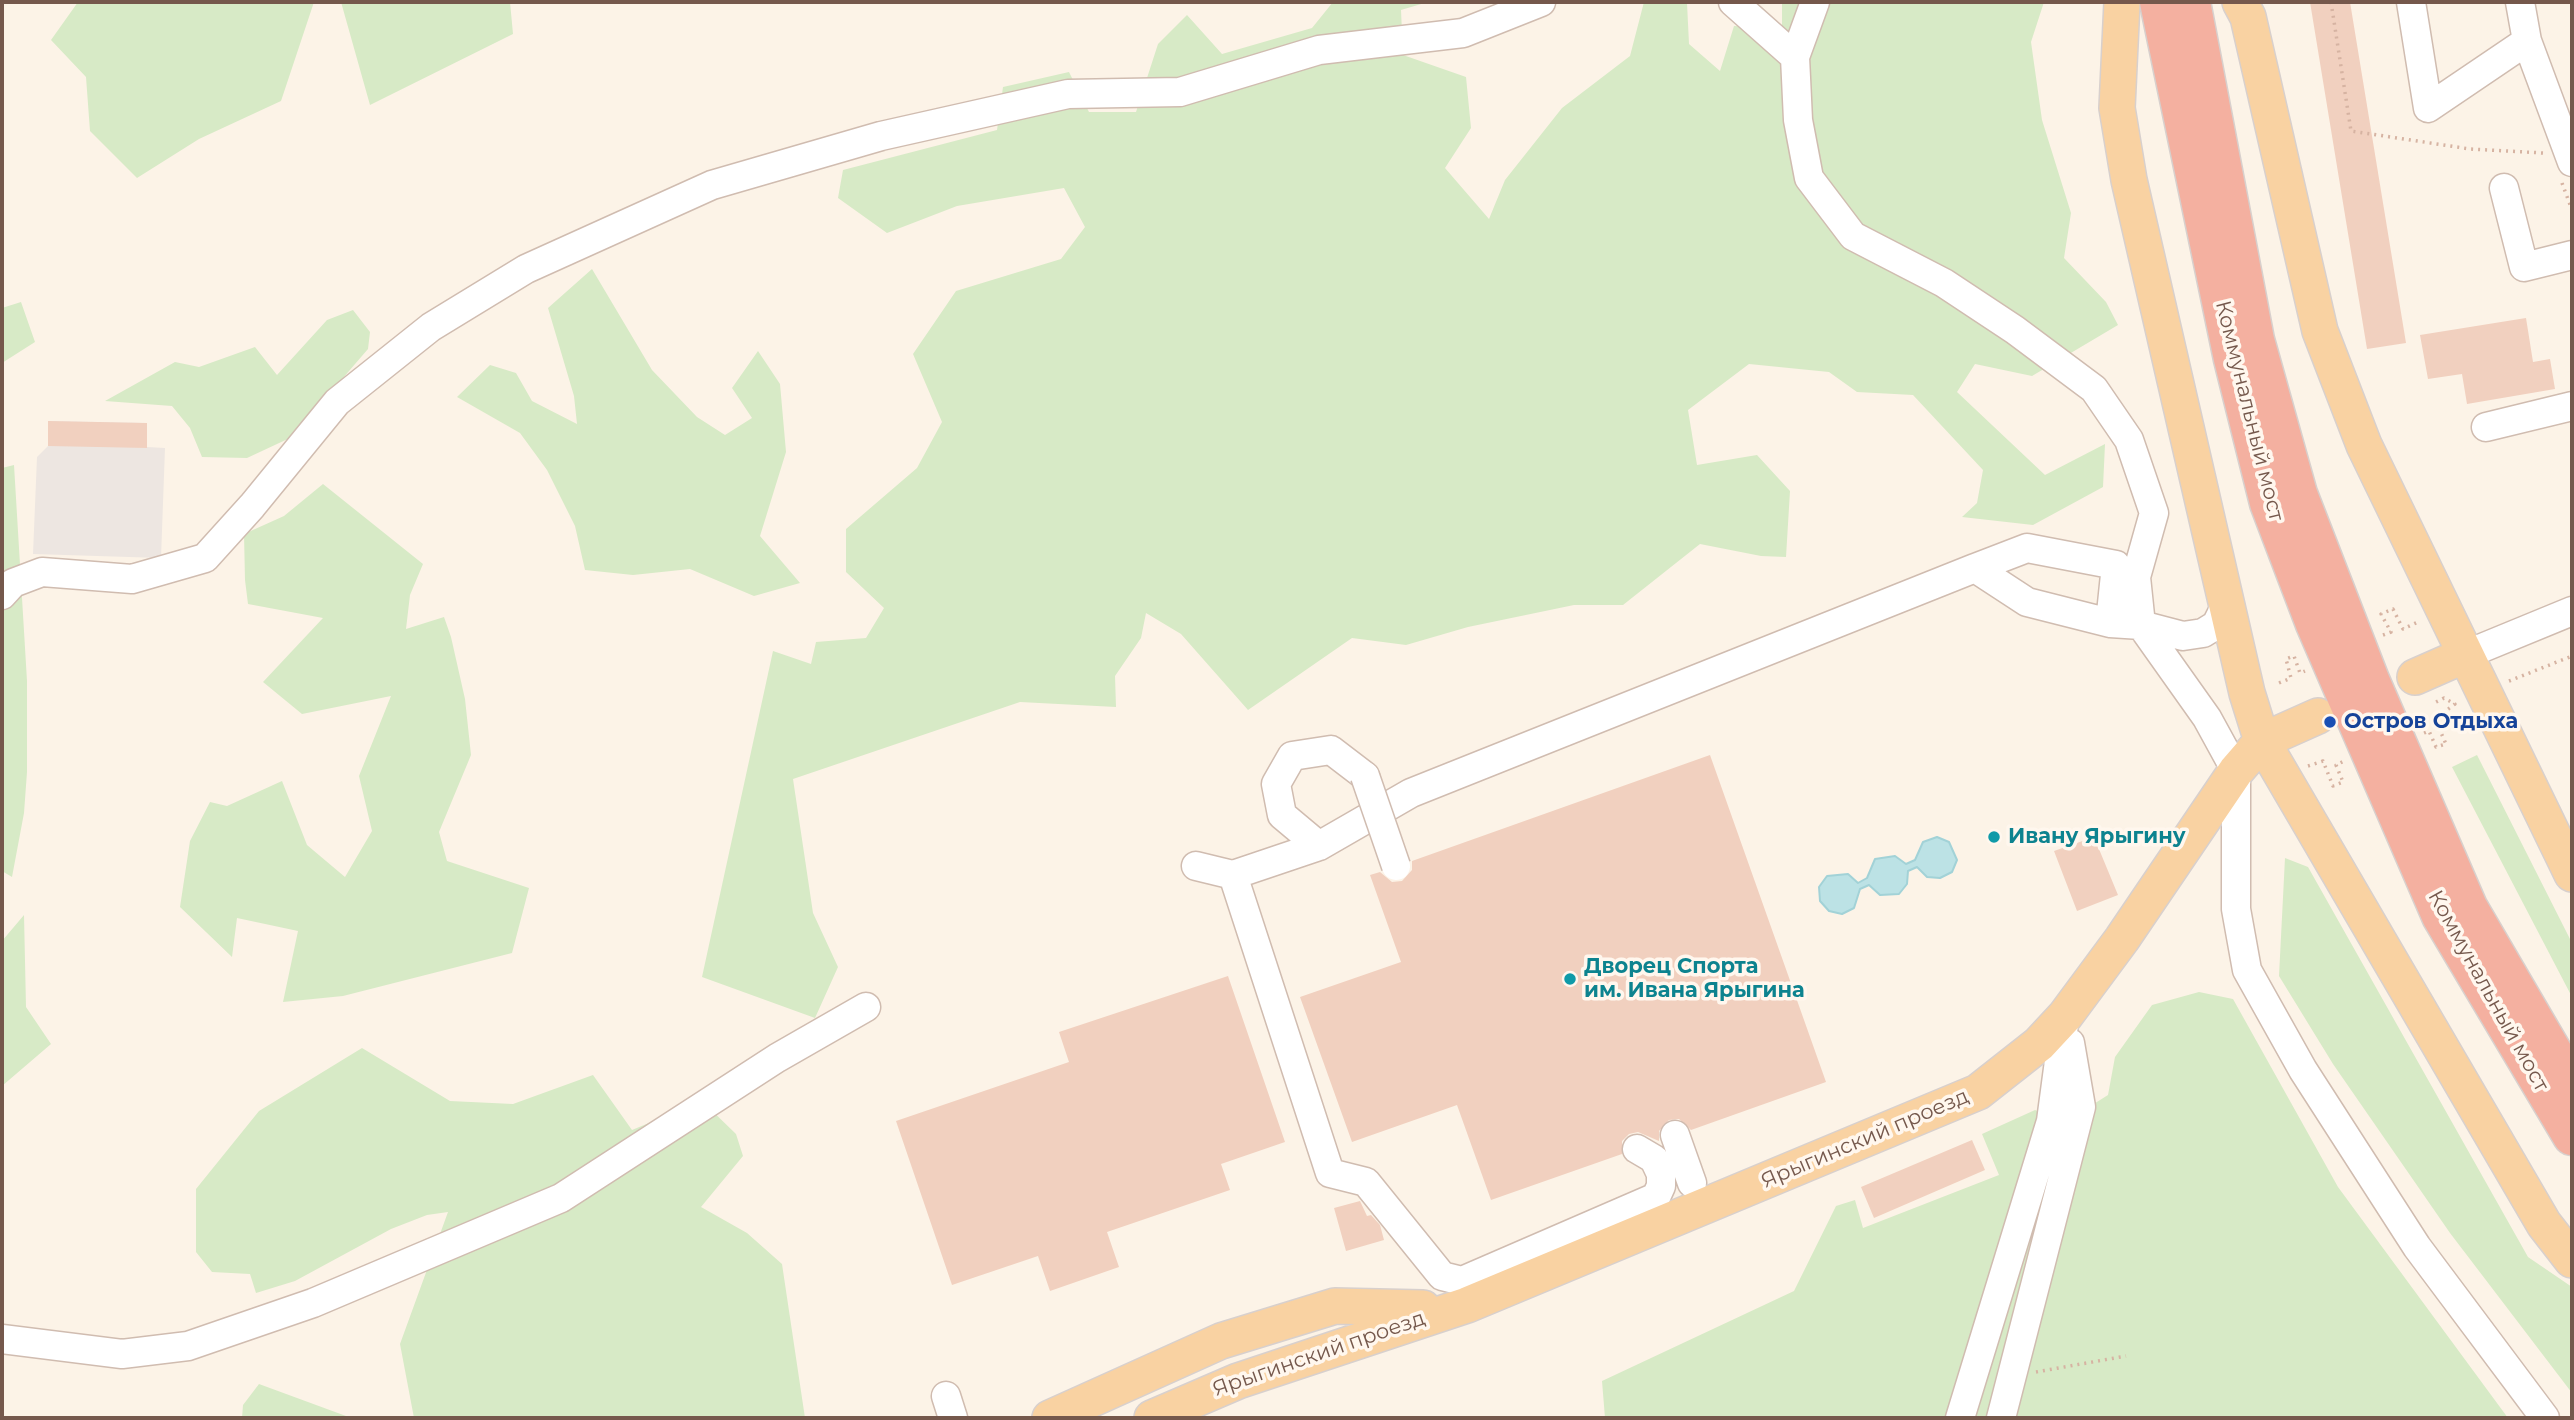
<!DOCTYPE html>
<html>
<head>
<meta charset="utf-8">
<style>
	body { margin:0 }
	#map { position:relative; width:2574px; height:1420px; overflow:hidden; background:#fcf3e7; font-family:Montserrat,sans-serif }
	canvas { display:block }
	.frame { position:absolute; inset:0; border:4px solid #75584c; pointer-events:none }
</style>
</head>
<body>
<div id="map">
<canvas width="2574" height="1420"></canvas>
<div class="frame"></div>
</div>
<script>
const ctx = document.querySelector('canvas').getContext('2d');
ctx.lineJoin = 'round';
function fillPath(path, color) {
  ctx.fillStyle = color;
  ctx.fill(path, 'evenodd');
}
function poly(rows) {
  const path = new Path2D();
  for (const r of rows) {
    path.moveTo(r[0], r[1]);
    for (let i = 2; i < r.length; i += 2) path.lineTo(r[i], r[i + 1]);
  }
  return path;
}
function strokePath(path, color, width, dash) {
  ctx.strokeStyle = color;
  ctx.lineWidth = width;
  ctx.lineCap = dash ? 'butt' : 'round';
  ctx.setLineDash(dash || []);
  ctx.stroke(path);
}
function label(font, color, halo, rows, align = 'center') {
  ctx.font = font + ' Montserrat,sans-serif';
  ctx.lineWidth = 7;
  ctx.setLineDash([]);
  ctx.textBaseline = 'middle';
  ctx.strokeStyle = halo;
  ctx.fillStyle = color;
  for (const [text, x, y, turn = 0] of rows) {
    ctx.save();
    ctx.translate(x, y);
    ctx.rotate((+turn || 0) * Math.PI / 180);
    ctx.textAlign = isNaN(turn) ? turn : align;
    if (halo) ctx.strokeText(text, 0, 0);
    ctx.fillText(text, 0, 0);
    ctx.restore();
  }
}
fillPath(poly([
	[48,421,147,423,147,447,165,448,161,558,33,554,37,457,48,446]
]), '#ede6e1');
fillPath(poly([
	[78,2,314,2,281,101,199,139,137,178,90,131,86,77,51,40],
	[341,2,510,2,513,34,370,105],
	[1333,2,1428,2,1401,10,1403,55,1466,77,1471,128,1445,168,1489,219,1505,180,1562,108,1630,56,1644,2,1687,3,1689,44,1720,71,1734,26,1782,28,1782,2,2044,2,2031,42,2042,120,2071,213,2064,258,2106,302,2118,325,2032,376,1975,364,1957,392,2045,475,2105,444,2103,487,2033,525,1962,517,1977,503,1983,470,1913,395,1857,392,1829,372,1749,364,1688,410,1697,465,1757,455,1790,491,1786,557,1761,556,1700,544,1623,605,1574,605,1468,627,1406,645,1352,638,1248,710,1181,634,1146,613,1141,638,1115,676,1116,707,1020,702,793,779,813,913,838,967,815,1018,702,977,773,651,811,664,816,642,866,638,884,608,846,572,846,529,917,468,942,422,913,354,956,291,1061,259,1085,227,1064,188,957,206,887,233,838,198,843,170,997,130,1003,87,1069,72,1089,112,1136,112,1158,44,1187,15,1222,54,1312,28],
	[592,269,652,370,697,417,725,435,752,418,732,388,758,351,780,384,786,452,760,536,800,583,754,596,690,569,633,575,585,570,575,526,547,470,520,433,457,397,490,365,516,373,532,401,577,424,574,396,548,308],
	[21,302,35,342,2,363,2,308],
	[353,310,370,332,368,349,292,437,247,458,202,457,190,428,172,406,105,401,175,362,199,367,255,347,277,375,327,320],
	[14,465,27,681,27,772,24,813,12,877,2,871,2,468],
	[323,484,423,564,410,595,406,629,444,617,451,637,465,699,471,755,439,832,447,861,529,888,512,953,343,996,283,1002,298,931,237,918,232,957,180,907,190,841,210,802,227,806,282,781,307,845,345,877,372,831,359,776,391,696,302,714,263,682,323,618,248,604,245,580,244,534,284,516],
	[2477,755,2572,943,2572,997,2452,767],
	[2285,858,2308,867,2528,1257,2572,1287,2572,1393,2450,1233,2333,1064,2279,976],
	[24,915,26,1007,51,1044,2,1086,2,941],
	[2199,992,2233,999,2338,1187,2508,1418,1605,1418,1602,1381,1794,1291,1836,1206,1855,1200,1863,1228,1999,1175,1982,1134,2035,1110,2065,1122,2108,1095,2115,1057,2152,1005],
	[362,1048,450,1101,513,1104,593,1075,632,1130,702,1101,736,1134,743,1156,701,1207,747,1233,782,1264,805,1418,414,1418,400,1344,448,1212,427,1215,391,1229,295,1281,256,1293,250,1274,212,1272,196,1252,196,1189,259,1111],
	[259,1384,346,1416,347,1418,242,1418,243,1405]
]), '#d7eac6');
const water = poly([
	[1937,837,1949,842,1957,860,1952,872,1940,878,1927,877,1917,867,1908,871,1907,884,1899,894,1880,895,1869,885,1860,889,1854,908,1842,914,1829,911,1820,901,1819,887,1827,876,1848,874,1858,883,1867,878,1875,859,1895,856,1906,864,1915,860,1923,842,1937,837]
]);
fillPath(water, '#bce2e5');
strokePath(water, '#a2d2d7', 2);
fillPath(poly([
	[2310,2,2350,2,2406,343,2367,349],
	[2526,318,2533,362,2550,359,2555,389,2467,404,2462,374,2428,379,2420,335],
	[48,421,147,423,147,448,48,446],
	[1710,755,1826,1082,1691,1130,1679,1119,1669,1120,1659,1131,1659,1141,1638,1132,1629,1134,1622,1141,1622,1154,1491,1200,1457,1105,1352,1142,1300,997,1401,962,1370,875,1380,872,1392,882,1402,881,1412,870,1412,861],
	[2094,837,2118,895,2077,911,2054,851],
	[1228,976,1285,1142,1221,1164,1230,1190,1107,1232,1119,1267,1050,1291,1038,1256,952,1285,896,1121,1069,1062,1059,1032],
	[1972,1140,1985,1170,1874,1218,1861,1187],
	[1360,1201,1367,1216,1371,1215,1380,1225,1384,1240,1346,1251,1334,1208]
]), '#f1d0bf');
const minor = poly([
	[1733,2,1795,57],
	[1815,2,1795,57,1798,120,1809,178,1853,236,1944,283,2015,330,2094,389,2129,440,2154,513,2136,577,2141,625,2183,636,2203,633,2216,625,2227,603],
	[2411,2,2428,108,2527,41],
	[2520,2,2527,41,2572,162],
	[2504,188,2524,267,2572,255],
	[2486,427,2572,406],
	[1975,568,2027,548,2116,565,2110,623],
	[2,595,13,583,42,572,132,579,205,558,252,506,337,402,431,327,526,269,712,185,881,136,1068,94,1180,92,1319,50,1463,33,1541,2],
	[2465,655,2572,611],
	[1319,846,1282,815,1276,784,1292,756,1331,750,1365,776],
	[1196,866,1233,875,1319,846,1411,793,1975,568,2027,602,2110,623,2141,625,2207,718,2236,771,2236,909,2247,970,2303,1070,2417,1247,2545,1418],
	[1233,875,1330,1173,1366,1182,1442,1276,1462,1281,1656,1197,1661,1186,1661,1174,1654,1159,1637,1149],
	[1675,1135,1692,1183],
	[2,1339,122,1354,188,1346,313,1303,561,1198,777,1058,866,1007],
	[946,1396,953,1418],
	[1960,1418,2051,1121,2065,1016],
	[2001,1418,2081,1107,2070,1043]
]);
const major = poly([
	[2122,2,2117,108,2129,180,2247,693,2262,741,2544,1224,2572,1260],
	[2240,2,2248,17,2320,331,2364,445,2572,874],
	[2415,677,2465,655],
	[1050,1418,1221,1341,1335,1306,1423,1308],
	[1152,1418,1238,1381,1467,1305,1978,1092,2039,1044,2065,1016,2122,939,2236,771,2262,741,2318,716]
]);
const highway = poly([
	[2159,2,2233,359,2269,503,2315,624,2441,916,2572,1136],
	[2191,2,2255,340,2298,494,2370,680,2468,907,2572,1085]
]);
strokePath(minor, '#d0bcb0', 31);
strokePath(major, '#d8d0cd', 38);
strokePath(highway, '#d8d0cd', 41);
strokePath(poly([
	[2331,2,2351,131,2470,149,2543,153],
	[2562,183,2572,210],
	[2383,635,2391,632,2381,614,2393,609,2403,629,2420,621],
	[2509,681,2572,656],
	[2279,683,2291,678,2286,659,2294,656,2300,673,2305,671],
	[2424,733,2429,731,2436,747,2446,744,2435,719,2455,704,2444,698,2432,704],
	[2308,766,2323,761,2333,786,2343,782,2336,765,2344,761],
	[2036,1372,2126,1356]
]), '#d6b3a2', 3.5, [2, 5]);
strokePath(minor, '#fff', 28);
strokePath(major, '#f9d2a2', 35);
strokePath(highway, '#f4b0a0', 38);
const minorBridge = poly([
	[1365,776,1396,866]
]);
strokePath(minorBridge, '#d0bcb0', 31, []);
strokePath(minorBridge, '#fff', 28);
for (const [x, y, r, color] of [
	[2330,722,7,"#1a4fb4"],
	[1994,837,7,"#0f9aa8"],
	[1570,979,7,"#0f9aa8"]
]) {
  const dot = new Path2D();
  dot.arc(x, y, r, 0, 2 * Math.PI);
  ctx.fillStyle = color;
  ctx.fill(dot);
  strokePath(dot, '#fff7ee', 2.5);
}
label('21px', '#75584c', '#fff7ee', [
	["Коммунальный мост",2249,411,76],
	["Коммунальный мост",2488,991,61],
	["Ярыгинский проезд",1865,1139,-23],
	["Ярыгинский проезд",1319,1354,-19]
]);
label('bold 21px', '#164399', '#fff7ee', [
	["Остров Отдыха",2344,722]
], 'left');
label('bold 21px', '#0d838f', '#fff7ee', [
	["Ивану Ярыгину",2008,837],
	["Дворец Спорта",1584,967],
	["им. Ивана Ярыгина",1584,991]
], 'left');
</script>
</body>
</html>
